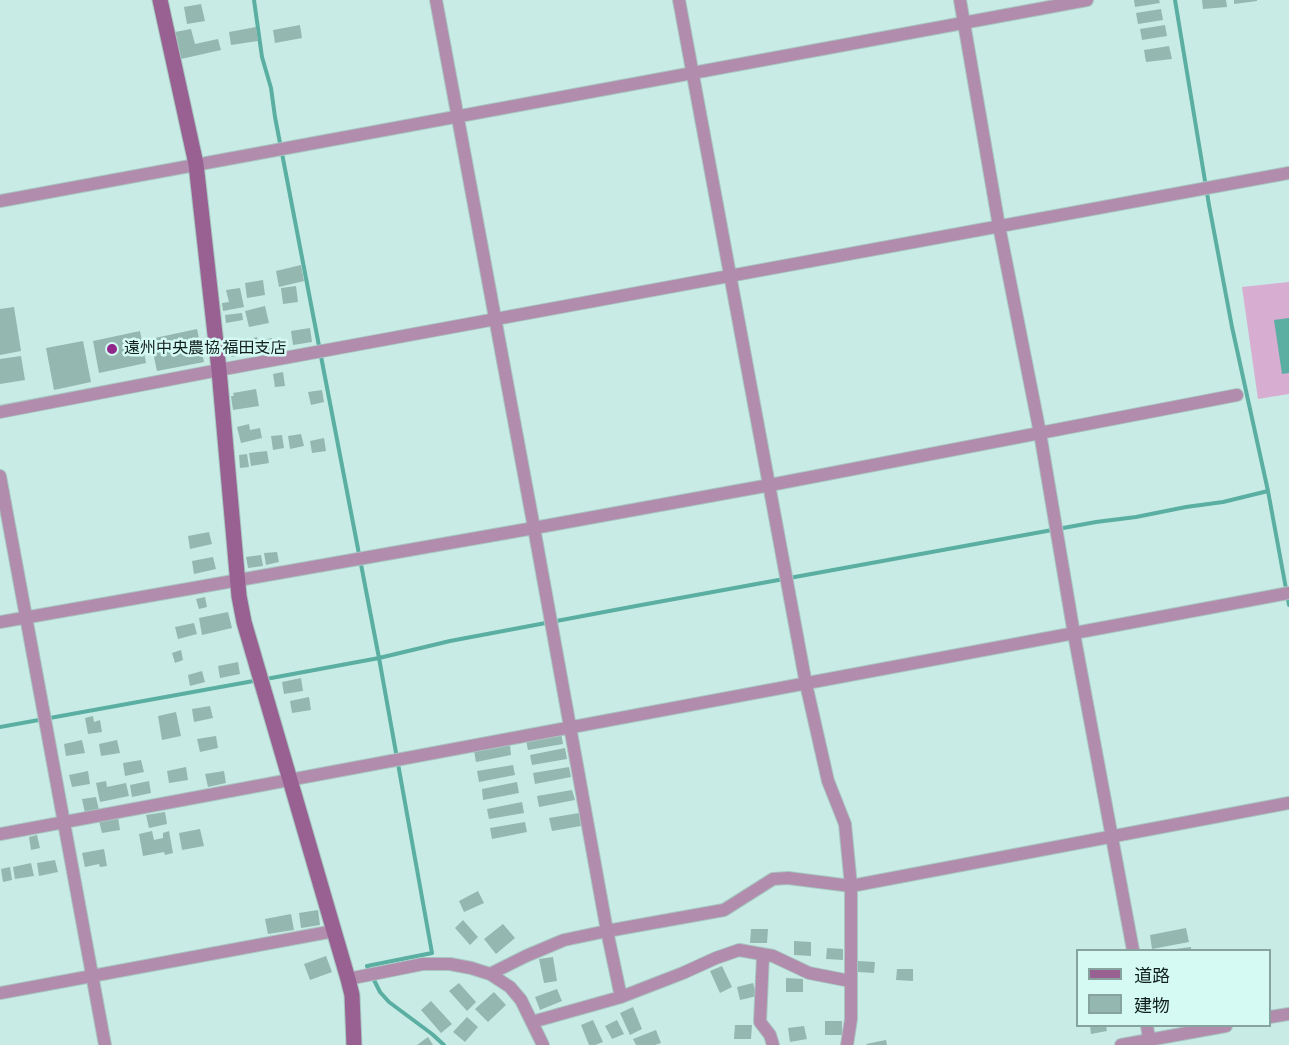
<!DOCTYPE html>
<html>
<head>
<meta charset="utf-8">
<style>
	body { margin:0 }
	#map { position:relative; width:1289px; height:1045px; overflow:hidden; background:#c8ece5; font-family:"Sofia Sans Condensed","Noto Sans JP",sans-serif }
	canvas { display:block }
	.legend { position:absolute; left:1076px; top:949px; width:195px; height:78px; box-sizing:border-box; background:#d5faf3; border:2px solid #87a39e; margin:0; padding:8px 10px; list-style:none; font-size:18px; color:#13211e }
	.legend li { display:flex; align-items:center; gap:12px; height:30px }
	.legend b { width:30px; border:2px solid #87a39e }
</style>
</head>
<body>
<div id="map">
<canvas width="1289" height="1045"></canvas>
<ul class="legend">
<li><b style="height:8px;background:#986192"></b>道路</li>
<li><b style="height:16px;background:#94b7b0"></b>建物</li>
</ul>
</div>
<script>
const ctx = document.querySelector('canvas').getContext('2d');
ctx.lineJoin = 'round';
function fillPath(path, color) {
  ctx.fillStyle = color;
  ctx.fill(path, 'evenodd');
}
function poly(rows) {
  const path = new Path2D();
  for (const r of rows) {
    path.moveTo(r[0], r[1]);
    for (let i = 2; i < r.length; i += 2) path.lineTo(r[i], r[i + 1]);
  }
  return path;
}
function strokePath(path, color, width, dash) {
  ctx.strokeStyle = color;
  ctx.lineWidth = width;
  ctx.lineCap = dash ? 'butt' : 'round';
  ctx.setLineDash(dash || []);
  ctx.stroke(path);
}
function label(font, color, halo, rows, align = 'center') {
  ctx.font = font + ' "Sofia Sans Condensed","Noto Sans JP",sans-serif';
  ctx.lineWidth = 5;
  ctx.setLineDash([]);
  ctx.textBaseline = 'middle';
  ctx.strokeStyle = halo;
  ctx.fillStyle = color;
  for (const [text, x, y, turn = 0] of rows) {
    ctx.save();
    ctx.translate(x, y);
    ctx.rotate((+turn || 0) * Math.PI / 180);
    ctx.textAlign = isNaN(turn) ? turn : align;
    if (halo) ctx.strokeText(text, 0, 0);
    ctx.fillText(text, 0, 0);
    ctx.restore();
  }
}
fillPath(poly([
	[1289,282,1289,394,1258,399,1242,287]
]), '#d7add2');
fillPath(poly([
	[1289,318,1289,373,1282,374,1274,320]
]), '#5aafa2');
strokePath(poly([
	[254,0,262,57,271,88,275,117,379,658,432,953,367,966,380,992,389,1002,432,1034,444,1045],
	[1175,0,1209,205,1232,327,1268,491,1289,605],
	[266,679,379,658,450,641,636,606,1096,522,1136,517,1186,507,1223,502,1268,491],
	[0,727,259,680]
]), '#5aafa2', 4);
fillPath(poly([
	[1134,0,1159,0,1160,3,1135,7],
	[1202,0,1226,0,1227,7,1203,9],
	[1234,0,1257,0,1257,1,1234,4],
	[201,4,205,21,187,24,184,7],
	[1161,9,1163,20,1138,24,1136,13],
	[300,25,302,38,275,43,273,30],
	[1165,25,1167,36,1142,40,1140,29],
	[256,27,258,41,231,45,229,32],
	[191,29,195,44,218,39,221,50,181,59,175,32],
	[1169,46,1172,59,1146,62,1144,50],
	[301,265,304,281,279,287,276,271],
	[263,280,265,295,247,298,245,283],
	[296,286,298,302,283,304,281,288],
	[240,288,244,307,223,311,222,303,229,302,226,290],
	[265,306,269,323,249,327,245,311],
	[14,307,21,351,0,355,0,309],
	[242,313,243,320,226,323,225,315],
	[310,328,312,342,293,345,291,331],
	[197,329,204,362,157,371,150,339],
	[140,331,146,363,99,373,93,341],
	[257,337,258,341,272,338,275,352,254,356,250,339],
	[246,338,249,354,231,357,229,341],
	[83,341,91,382,54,390,46,348],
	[21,356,25,380,0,384,0,359],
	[283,372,285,386,275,387,273,374],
	[256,389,259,406,233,410,231,396,234,396,233,393],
	[322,390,324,402,311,405,308,392],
	[249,424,250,430,260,428,262,438,241,443,237,427],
	[301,434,304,446,290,449,288,436],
	[282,435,284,448,273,450,271,436],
	[324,438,326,451,312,453,310,441],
	[267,451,269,463,251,466,249,453],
	[247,454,249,467,240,468,239,455],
	[209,532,212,544,190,549,188,536],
	[277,552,279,562,266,565,264,553],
	[261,555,263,566,248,568,246,557],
	[213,557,216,569,194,574,192,561],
	[205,597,207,607,199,609,196,599],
	[228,612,232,628,202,635,199,618],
	[194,623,197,634,178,639,175,627],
	[181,650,183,660,175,663,172,653],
	[238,662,240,674,220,678,218,666],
	[202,671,205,682,190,686,188,675],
	[301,678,303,691,284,694,282,682],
	[309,697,311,710,292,713,290,701],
	[210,706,213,718,194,722,192,709],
	[176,712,181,736,162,740,158,716],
	[93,716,94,722,100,720,102,732,88,734,85,718],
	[561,733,563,744,528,750,526,740],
	[216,736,218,748,200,752,197,739],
	[82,740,85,753,66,756,64,744],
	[117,740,120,753,101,756,99,744],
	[510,745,511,755,476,762,474,751],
	[565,748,567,759,532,765,530,755],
	[141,760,144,772,125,776,123,763],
	[513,765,515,775,479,782,477,771],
	[186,767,188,780,169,783,167,771],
	[569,767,571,777,535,784,533,773],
	[88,771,90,784,72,787,69,775],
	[224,771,226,783,208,787,205,774],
	[106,781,107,787,126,783,129,796,100,802,96,783],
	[149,781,151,793,132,797,130,785],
	[517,782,519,793,483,800,482,789],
	[572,790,575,800,539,807,537,796],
	[96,797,99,810,85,813,82,799],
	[522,802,524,813,489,819,487,809],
	[165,812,167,824,149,828,146,815],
	[579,813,581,826,552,831,549,818],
	[118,817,120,830,102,833,99,821],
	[525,822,527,832,492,839,490,828],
	[200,829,204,846,182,850,179,833],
	[152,831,154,840,163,838,163,833,169,831,173,853,165,855,164,852,143,856,139,834],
	[37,835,40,848,31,850,29,837],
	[104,849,107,866,100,867,99,864,85,867,82,853],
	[55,860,58,872,39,876,37,863],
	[31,863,34,876,15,879,13,867],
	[10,867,12,880,3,882,1,869],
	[478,891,484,903,464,912,459,901],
	[318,910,320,925,301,928,299,913],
	[291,914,294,930,268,934,265,919],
	[463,920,478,937,470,945,455,928],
	[503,924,515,938,496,954,484,939],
	[1186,928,1189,942,1152,949,1150,935],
	[751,929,768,929,767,943,750,943],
	[794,941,811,942,811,956,794,955],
	[1191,947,1191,950,1176,950,1175,949],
	[827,948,843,949,843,960,826,959],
	[326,956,332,972,310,980,304,964],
	[553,957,557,981,544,983,539,959],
	[858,961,875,962,874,973,858,972],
	[722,966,732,987,720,993,710,971],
	[897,969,913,969,913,981,896,980],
	[786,978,803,979,803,992,786,992],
	[459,983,476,1002,467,1011,449,991],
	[753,983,757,996,740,1000,737,987],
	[557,989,562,1001,540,1010,535,997],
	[494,992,506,1005,488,1022,475,1009],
	[431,1001,452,1024,441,1033,421,1010],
	[633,1007,642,1029,630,1035,620,1013],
	[467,1017,478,1027,465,1042,453,1032],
	[593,1020,603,1042,595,1045,589,1045,581,1025],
	[617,1020,624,1034,612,1039,605,1026],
	[825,1021,842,1021,842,1035,825,1035],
	[735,1025,752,1025,751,1039,734,1039],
	[804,1026,807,1039,790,1042,788,1028],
	[1090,1026,1106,1026,1107,1031,1091,1034],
	[656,1030,661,1043,655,1045,636,1045,633,1039],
	[428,1037,433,1045,417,1045],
	[886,1040,887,1045,867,1045,866,1044]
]), '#94b7b0');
const street = poly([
	[436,0,534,528,607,931,621,997],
	[679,0,806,684,828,781,845,824,851,886,851,1019,847,1045],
	[960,0,999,226,1040,433,1074,634,1133,950],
	[0,201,1087,0],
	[0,412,219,370,1289,173],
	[0,476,105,1045],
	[0,622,534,528,770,485,1237,395],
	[0,834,1289,593],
	[763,955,760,1022,770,1035,773,1045],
	[490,974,526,956,564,940,607,931,724,910,773,879,788,878,851,886,1289,803],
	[348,979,423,964,450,964,471,968,490,974,510,987,521,1000,543,1045],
	[0,993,334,931],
	[1270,1017,1289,1014],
	[532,1022,621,997,683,973,716,958,739,950,773,956,809,973,850,981],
	[1147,1026,1150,1045],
	[1121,1045,1226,1026]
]);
const secondary = poly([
	[160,0,196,164,219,370,239,596,244,622,348,979,352,995,354,1045]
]);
strokePath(street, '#a7c7c1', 14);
strokePath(secondary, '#a7c7c1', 17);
strokePath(street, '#b28cad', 12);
strokePath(secondary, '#986192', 15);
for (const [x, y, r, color] of [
	[112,349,6,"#91278a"]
]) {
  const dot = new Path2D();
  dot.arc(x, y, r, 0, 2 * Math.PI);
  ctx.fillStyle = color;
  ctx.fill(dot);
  strokePath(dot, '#d5faf3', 2);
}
label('16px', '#13211e', '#d5faf3', [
	["遠州中央農協 福田支店",124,349]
], 'left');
</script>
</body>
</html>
